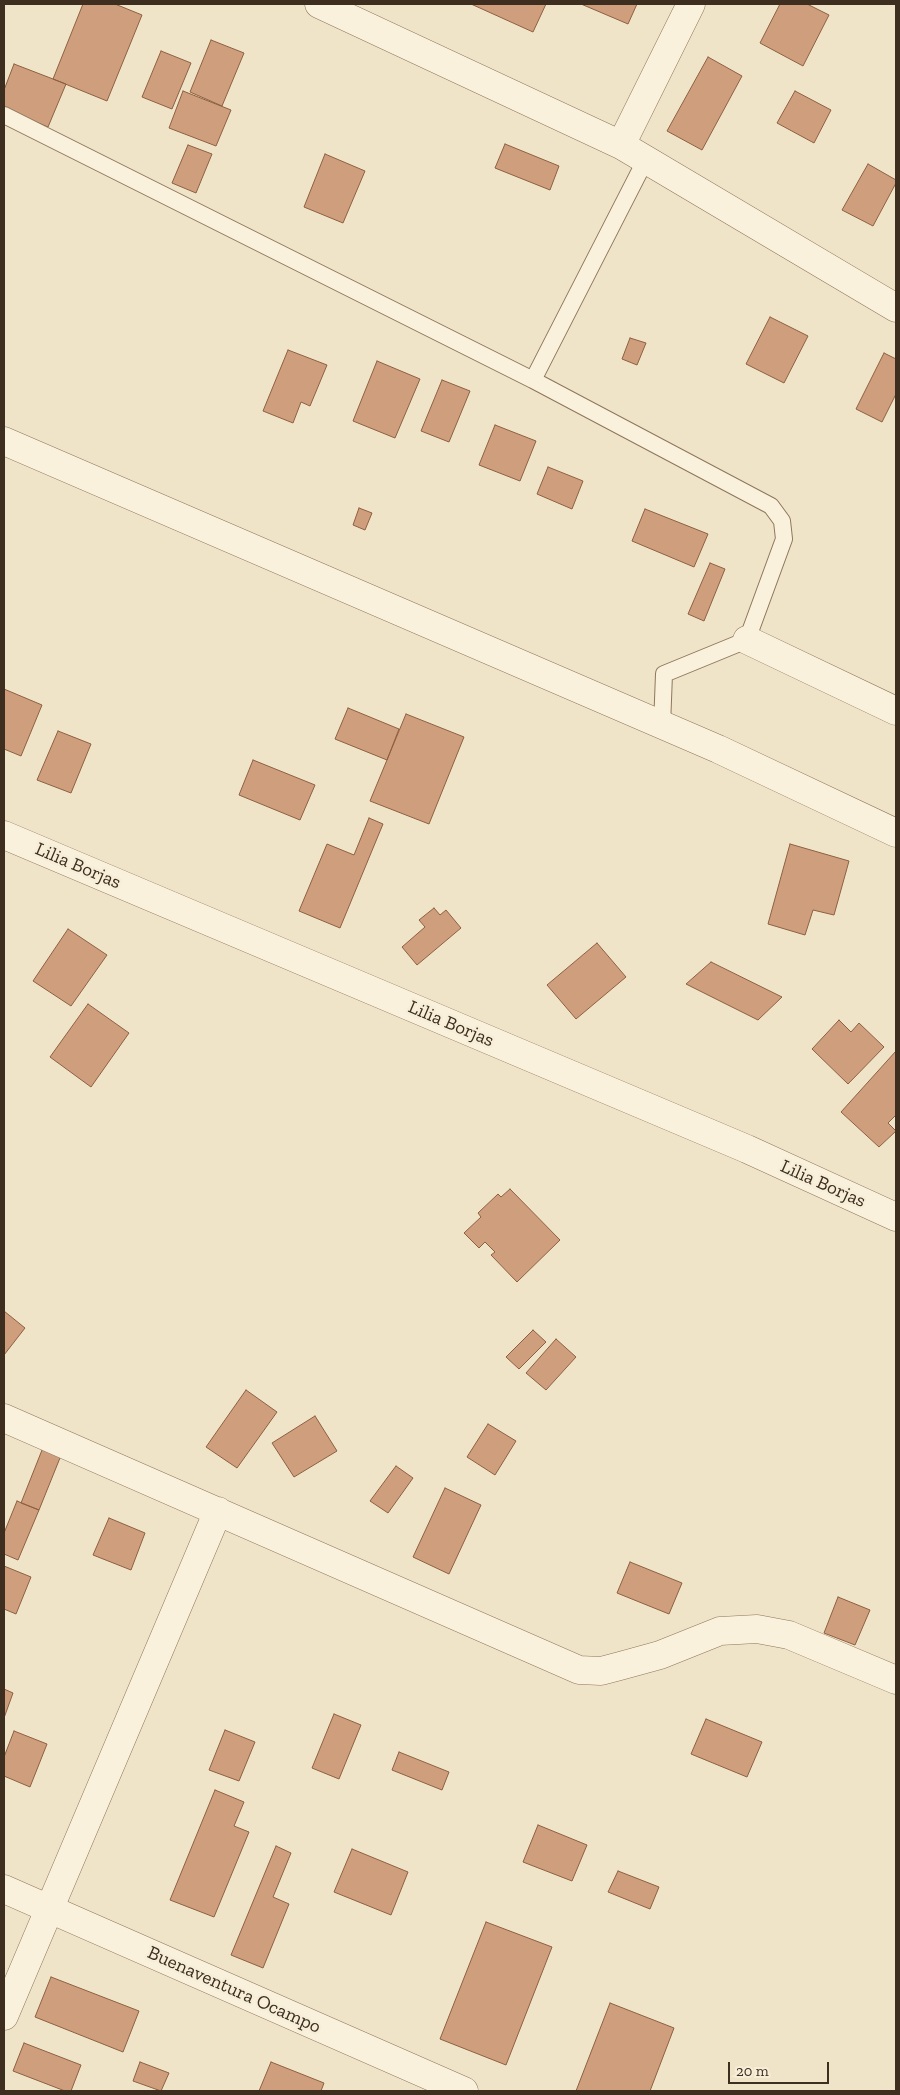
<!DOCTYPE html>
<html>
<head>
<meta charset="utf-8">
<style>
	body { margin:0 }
	#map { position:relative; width:900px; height:2095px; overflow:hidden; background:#f0e4c8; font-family:"Zilla Slab",serif }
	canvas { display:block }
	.frame { position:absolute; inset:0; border:5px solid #3d2e20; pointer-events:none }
	.scale { position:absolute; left:728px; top:2062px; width:101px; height:22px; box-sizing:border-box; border:2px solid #3d2e20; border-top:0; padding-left:6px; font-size:15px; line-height:18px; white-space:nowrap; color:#3d2e20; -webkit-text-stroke:4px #f7eed8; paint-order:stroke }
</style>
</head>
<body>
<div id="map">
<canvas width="900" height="2095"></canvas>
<div class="frame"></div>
<div class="scale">20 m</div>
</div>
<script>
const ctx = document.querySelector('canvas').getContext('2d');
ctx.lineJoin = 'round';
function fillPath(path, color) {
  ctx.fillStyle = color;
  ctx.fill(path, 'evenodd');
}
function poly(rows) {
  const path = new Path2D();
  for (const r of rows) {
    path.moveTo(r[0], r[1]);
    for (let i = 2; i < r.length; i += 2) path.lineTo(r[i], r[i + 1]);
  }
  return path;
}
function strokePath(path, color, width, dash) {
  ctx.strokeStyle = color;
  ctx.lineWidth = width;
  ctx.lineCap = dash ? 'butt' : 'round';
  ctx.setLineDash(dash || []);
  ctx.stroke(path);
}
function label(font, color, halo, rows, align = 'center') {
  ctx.font = font + ' "Zilla Slab",serif';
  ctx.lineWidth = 5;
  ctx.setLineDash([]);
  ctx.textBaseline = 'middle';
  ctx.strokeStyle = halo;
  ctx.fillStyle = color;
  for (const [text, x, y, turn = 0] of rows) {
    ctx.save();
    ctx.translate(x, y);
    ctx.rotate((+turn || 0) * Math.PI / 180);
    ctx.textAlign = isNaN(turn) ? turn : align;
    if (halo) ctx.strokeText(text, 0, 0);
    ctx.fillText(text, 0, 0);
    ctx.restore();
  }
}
const building = poly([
	[83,4,115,4,142,15,107,101,53,79,83,4],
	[471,4,546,4,533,32,471,4],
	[581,4,637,4,628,24,581,4],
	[780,4,807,4,829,15,803,66,760,43,780,4],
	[211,40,244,53,222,106,190,92,211,40],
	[161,51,191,63,172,109,142,97,161,51],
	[708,57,742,76,702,150,667,131,708,57],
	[14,64,66,84,48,127,4,109,4,90,14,64],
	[183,91,231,110,216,146,169,128,183,91],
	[795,91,831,110,814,143,777,123,795,91],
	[505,144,559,166,550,190,495,168,505,144],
	[188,145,212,154,196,193,172,183,188,145],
	[325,154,365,171,343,223,304,207,325,154],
	[868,164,896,180,896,183,873,226,842,210,868,164],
	[770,317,808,336,784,383,746,364,770,317],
	[630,338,646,343,637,365,622,359,630,338],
	[288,350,327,365,310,406,301,402,293,423,263,411,288,350],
	[884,353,896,359,896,394,882,422,856,409,884,353],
	[377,361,420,379,395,438,353,421,377,361],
	[442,380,470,391,449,442,421,431,442,380],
	[495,425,536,441,520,481,479,465,495,425],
	[548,467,583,481,572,509,537,494,548,467],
	[359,508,372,513,365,530,353,525,359,508],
	[645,509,708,534,694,567,632,541,645,509],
	[710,563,725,569,704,621,688,614,710,563],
	[4,689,42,705,21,756,4,749,4,689],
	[348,708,399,729,387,760,335,739,348,708],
	[406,714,464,737,429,824,370,801,406,714],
	[58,731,91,744,71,793,37,780,58,731],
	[253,760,315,785,300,820,239,795,253,760],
	[369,818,383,824,340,928,299,911,327,844,354,855,369,818],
	[790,844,849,861,834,915,813,910,805,935,768,924,790,844],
	[434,908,440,915,446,910,461,928,417,965,402,947,425,927,419,920,434,908],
	[68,929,107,955,71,1006,33,981,68,929],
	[597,943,626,977,576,1019,547,985,597,943],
	[711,962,782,997,758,1020,686,984,711,962],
	[88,1004,129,1033,91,1087,50,1057,88,1004],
	[839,1020,851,1032,859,1023,884,1047,848,1084,812,1049,839,1020],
	[896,1051,896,1115,888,1123,896,1131,879,1147,841,1112,896,1051],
	[510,1189,560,1240,517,1282,491,1255,495,1252,485,1242,479,1248,464,1233,481,1217,478,1213,498,1194,501,1197,510,1189],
	[4,1311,25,1328,4,1355,4,1311],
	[533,1330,546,1342,519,1369,506,1357,533,1330],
	[556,1339,576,1357,546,1390,526,1373,556,1339],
	[246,1390,277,1412,237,1468,206,1447,246,1390],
	[315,1416,337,1451,294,1477,272,1443,315,1416],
	[488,1424,516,1441,495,1475,467,1457,488,1424],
	[46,1440,64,1448,39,1510,21,1503,46,1440],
	[396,1466,413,1478,388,1513,370,1501,396,1466],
	[445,1488,481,1505,449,1574,413,1557,445,1488],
	[17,1501,39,1510,18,1560,4,1554,4,1533,17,1501],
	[109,1518,145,1533,131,1570,93,1555,109,1518],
	[630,1562,682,1583,669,1614,617,1593,630,1562],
	[4,1566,31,1577,16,1614,4,1609,4,1566],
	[838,1597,870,1610,855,1645,824,1633,838,1597],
	[4,1689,13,1693,4,1718,4,1689],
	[334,1714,361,1725,339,1779,312,1768,334,1714],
	[706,1719,762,1742,747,1777,691,1754,706,1719],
	[225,1730,255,1742,239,1781,209,1770,225,1730],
	[14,1731,47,1744,30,1787,4,1776,4,1757,14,1731],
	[399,1752,449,1772,442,1790,392,1770,399,1752],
	[215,1790,244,1802,234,1826,249,1832,214,1917,170,1900,215,1790],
	[538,1825,587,1845,572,1881,523,1862,538,1825],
	[276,1846,291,1853,273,1897,289,1904,263,1968,231,1955,276,1846],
	[352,1849,408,1872,391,1915,334,1892,352,1849],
	[618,1871,659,1887,650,1909,608,1892,618,1871],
	[486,1922,552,1947,506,2065,440,2039,486,1922],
	[51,1977,139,2011,123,2052,35,2017,51,1977],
	[610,2003,674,2028,650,2091,576,2091,610,2003],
	[24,2043,81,2065,71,2091,65,2091,13,2071,24,2043],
	[140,2062,169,2073,161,2091,133,2081,140,2062],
	[271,2062,324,2083,321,2091,259,2091,271,2062]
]);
fillPath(building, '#cf9f7d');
strokePath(building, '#8d5f41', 1);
const service = poly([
	[4,115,533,380,771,506,782,521,784,539,747,640,664,674,662,726],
	[533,380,646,159]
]);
const minor = poly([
	[319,4,621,145,896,308],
	[621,145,691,4],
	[4,441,718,749,896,833],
	[747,640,896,711],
	[4,835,747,1149,896,1217],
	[4,1418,579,1670,601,1671,620,1666,660,1655,720,1631,757,1629,789,1635,896,1680],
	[4,1889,464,2091],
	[4,2016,218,1511]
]);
strokePath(service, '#8d765c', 18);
strokePath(minor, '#8d765c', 29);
strokePath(service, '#faf1dc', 16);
strokePath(minor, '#faf1dc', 28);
label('19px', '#3d2e20', '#f7eed8', [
	["Lilia Borjas",78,866,23],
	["Lilia Borjas",451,1024,23],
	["Lilia Borjas",823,1184,24],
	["Buenaventura Ocampo",234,1990,24]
]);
</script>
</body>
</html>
